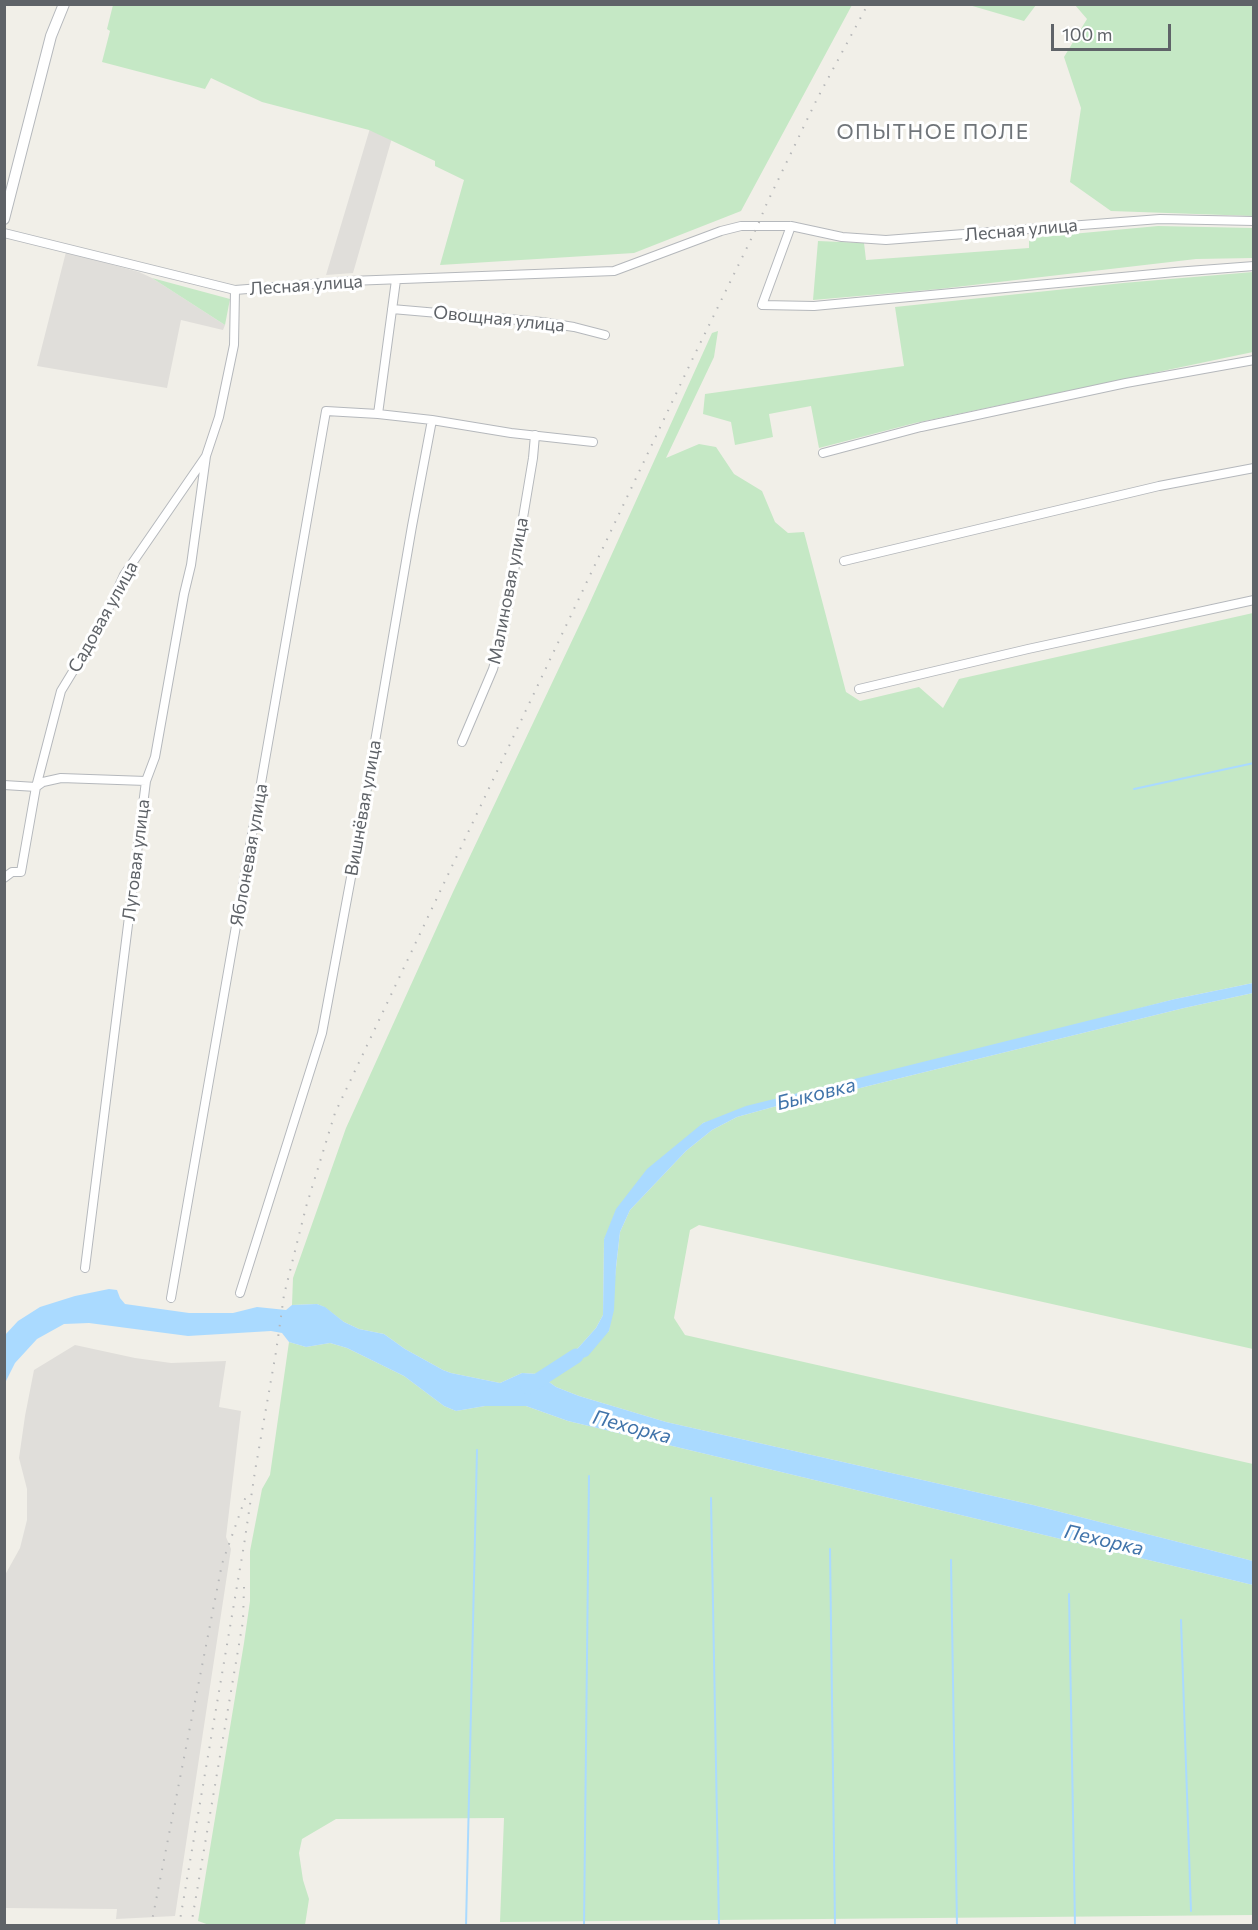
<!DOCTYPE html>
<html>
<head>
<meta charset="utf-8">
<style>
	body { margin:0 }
	#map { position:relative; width:1258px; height:1930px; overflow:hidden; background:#f1efe8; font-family:Commissioner,sans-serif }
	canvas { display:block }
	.frame { position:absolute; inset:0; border:6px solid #5f6368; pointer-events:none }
	.scale { position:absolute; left:1051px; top:24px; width:120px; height:27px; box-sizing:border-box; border:3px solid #5f6368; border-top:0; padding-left:8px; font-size:18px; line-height:21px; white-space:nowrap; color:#5f6368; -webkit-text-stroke:4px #fff; paint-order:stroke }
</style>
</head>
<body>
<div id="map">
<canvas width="1258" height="1930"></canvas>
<div class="frame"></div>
<div class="scale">100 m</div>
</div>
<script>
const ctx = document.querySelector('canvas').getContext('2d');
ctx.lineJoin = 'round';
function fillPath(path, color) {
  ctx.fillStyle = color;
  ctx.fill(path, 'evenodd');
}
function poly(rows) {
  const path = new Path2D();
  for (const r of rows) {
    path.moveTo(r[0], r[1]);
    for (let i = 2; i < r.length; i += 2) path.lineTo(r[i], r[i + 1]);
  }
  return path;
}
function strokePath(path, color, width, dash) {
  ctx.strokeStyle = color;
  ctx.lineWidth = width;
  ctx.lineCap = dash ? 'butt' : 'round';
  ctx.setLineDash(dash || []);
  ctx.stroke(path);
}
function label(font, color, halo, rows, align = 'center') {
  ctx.font = font + ' Commissioner,sans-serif';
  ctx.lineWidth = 6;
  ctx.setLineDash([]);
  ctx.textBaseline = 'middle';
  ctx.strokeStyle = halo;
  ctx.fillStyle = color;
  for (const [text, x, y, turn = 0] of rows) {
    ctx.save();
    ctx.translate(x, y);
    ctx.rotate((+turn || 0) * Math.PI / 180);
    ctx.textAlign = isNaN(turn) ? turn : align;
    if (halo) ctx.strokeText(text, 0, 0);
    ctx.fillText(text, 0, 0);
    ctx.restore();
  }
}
fillPath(poly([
	[371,125,394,131,353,273,326,275],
	[66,252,139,272,152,278,225,325,223,330,181,320,167,388,37,366],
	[75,1345,135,1358,171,1363,226,1361,219,1407,241,1411,226,1537,231,1549,175,1916,116,1919,117,1909,5,1908,5,1575,20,1548,27,1520,27,1489,19,1458,25,1416,34,1370]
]), '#e0deda');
fillPath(poly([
	[113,5,113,4,852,5,741,211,634,253,440,265,464,180,435,166,435,161,369,130,262,102,211,78,205,89,102,62,110,31,107,29],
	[969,5,1036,5,1024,21],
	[1075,5,1253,5,1253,216,1111,211,1070,182,1081,108,1064,57,1087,19],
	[1158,226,1253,228,1253,258,1196,259,939,289,813,300,818,241,864,243,866,260,1029,248,1029,238],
	[1253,272,1253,352,915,423,819,448,811,406,769,414,773,437,735,445,731,422,703,414,705,394,904,366,895,307,1123,283],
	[152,278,230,299,225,325],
	[718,331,714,357,666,458,699,444,716,447,734,474,762,491,775,522,788,533,804,532,846,692,860,701,919,687,943,708,959,679,1253,613,1253,983,1175,999,703,1123,604,1239,603,1315,596,1328,562,1366,609,1331,620,1232,630,1210,686,1151,712,1130,737,1117,773,1107,836,1094,1184,1008,1253,993,1253,1349,699,1225,690,1230,674,1318,685,1335,1253,1464,1253,1561,1033,1505,666,1422,579,1396,556,1387,538,1374,522,1373,500,1383,451,1373,443,1370,405,1349,384,1334,359,1329,344,1322,324,1307,317,1304,292,1305,293,1278,346,1128,453,892,587,609,712,333],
	[289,1342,306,1347,330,1343,347,1348,404,1376,444,1406,456,1411,485,1406,526,1406,568,1421,1253,1585,1253,1915,500,1922,504,1818,336,1819,302,1839,299,1853,303,1880,309,1899,305,1925,212,1926,198,1921,244,1643,250,1601,250,1551,262,1489,270,1475]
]), '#c5e8c5');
fillPath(poly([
	[1253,983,1253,993,1184,1008,836,1094,773,1107,737,1117,712,1130,686,1151,630,1210,620,1232,616,1267,614,1310,609,1331,588,1356,561,1367,596,1328,603,1315,604,1239,616,1209,647,1169,703,1123,746,1106,1175,999],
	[109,1289,117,1290,120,1298,125,1304,189,1313,233,1313,257,1307,286,1310,292,1305,317,1304,325,1307,344,1322,359,1329,384,1334,405,1349,443,1370,451,1373,500,1383,522,1373,538,1374,556,1387,579,1396,666,1422,1033,1505,1253,1561,1253,1585,568,1421,526,1406,485,1406,456,1411,444,1406,404,1376,347,1348,330,1343,306,1347,289,1342,282,1333,271,1331,188,1336,89,1323,64,1324,37,1339,15,1363,5,1383,5,1335,18,1321,40,1307,75,1296]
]), '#aadaff');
strokePath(poly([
	[1134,789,1254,763],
	[711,1498,719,1926],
	[830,1549,835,1925],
	[951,1560,957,1926],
	[1069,1594,1075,1925],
	[1181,1620,1191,1911],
	[466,1926,477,1450],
	[584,1926,589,1476]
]), '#aadaff', 2);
strokePath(poly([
	[528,1387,576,1356]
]), '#aadaff', 15);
const minor = poly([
	[791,226,762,305,814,306,1175,272,1254,266],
	[4,233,235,290,350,281,614,271,721,231,741,226,791,226,842,237,886,240,1160,219,1254,221],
	[392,309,542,322,574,327,605,335],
	[378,414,396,280],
	[432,420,511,433,593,442],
	[823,453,921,427,1126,383,1254,360],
	[844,561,1159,486,1254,468],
	[859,689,1028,649,1254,600],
	[462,742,493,669,505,625,533,458,535,435],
	[4,785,36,787,43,782,61,778,146,781],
	[4,878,12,872,21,872,36,787,61,691,100,627,124,575,206,456,219,417,234,345,235,290],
	[85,1268,146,781,155,757,184,594,191,565,206,456],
	[171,1298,326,411,378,414,432,420,412,526,360,829,322,1033,240,1293]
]);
const tertiary = poly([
	[4,219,51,36,64,4]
]);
strokePath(minor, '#b5b8bc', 10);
strokePath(tertiary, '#b5b8bc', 12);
strokePath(minor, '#fff', 8);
strokePath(tertiary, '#fff', 10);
strokePath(poly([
	[151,1926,222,1564,246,1496],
	[179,1926,244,1545,255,1471,276,1352,284,1295,306,1207,335,1113,693,358,757,227,767,203,817,99,868,4],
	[191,1926,243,1621,244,1587]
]), '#b6b7b8', 2, [1.5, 8]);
label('18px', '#5f6368', '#fff', [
	["Лесная улица",1021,230,-5],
	["Лесная улица",306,285,-4],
	["Овощная улица",499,319,6],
	["Малиновая улица",508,591,-79],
	["Садовая улица",103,617,-61],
	["Вишнёвая улица",363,808,-80],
	["Яблоневая улица",249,855,-80],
	["Луговая улица",136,860,-83]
]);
label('italic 20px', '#4174aa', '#fff', [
	["Быковка",816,1094,-14],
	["Пехорка",632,1427,15],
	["Пехорка",1104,1540,13]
]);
ctx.letterSpacing = '1.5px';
label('21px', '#70757a', '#fff', [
	["ОПЫТНОЕ ПОЛЕ",933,132]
]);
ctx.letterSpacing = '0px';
</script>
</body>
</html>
